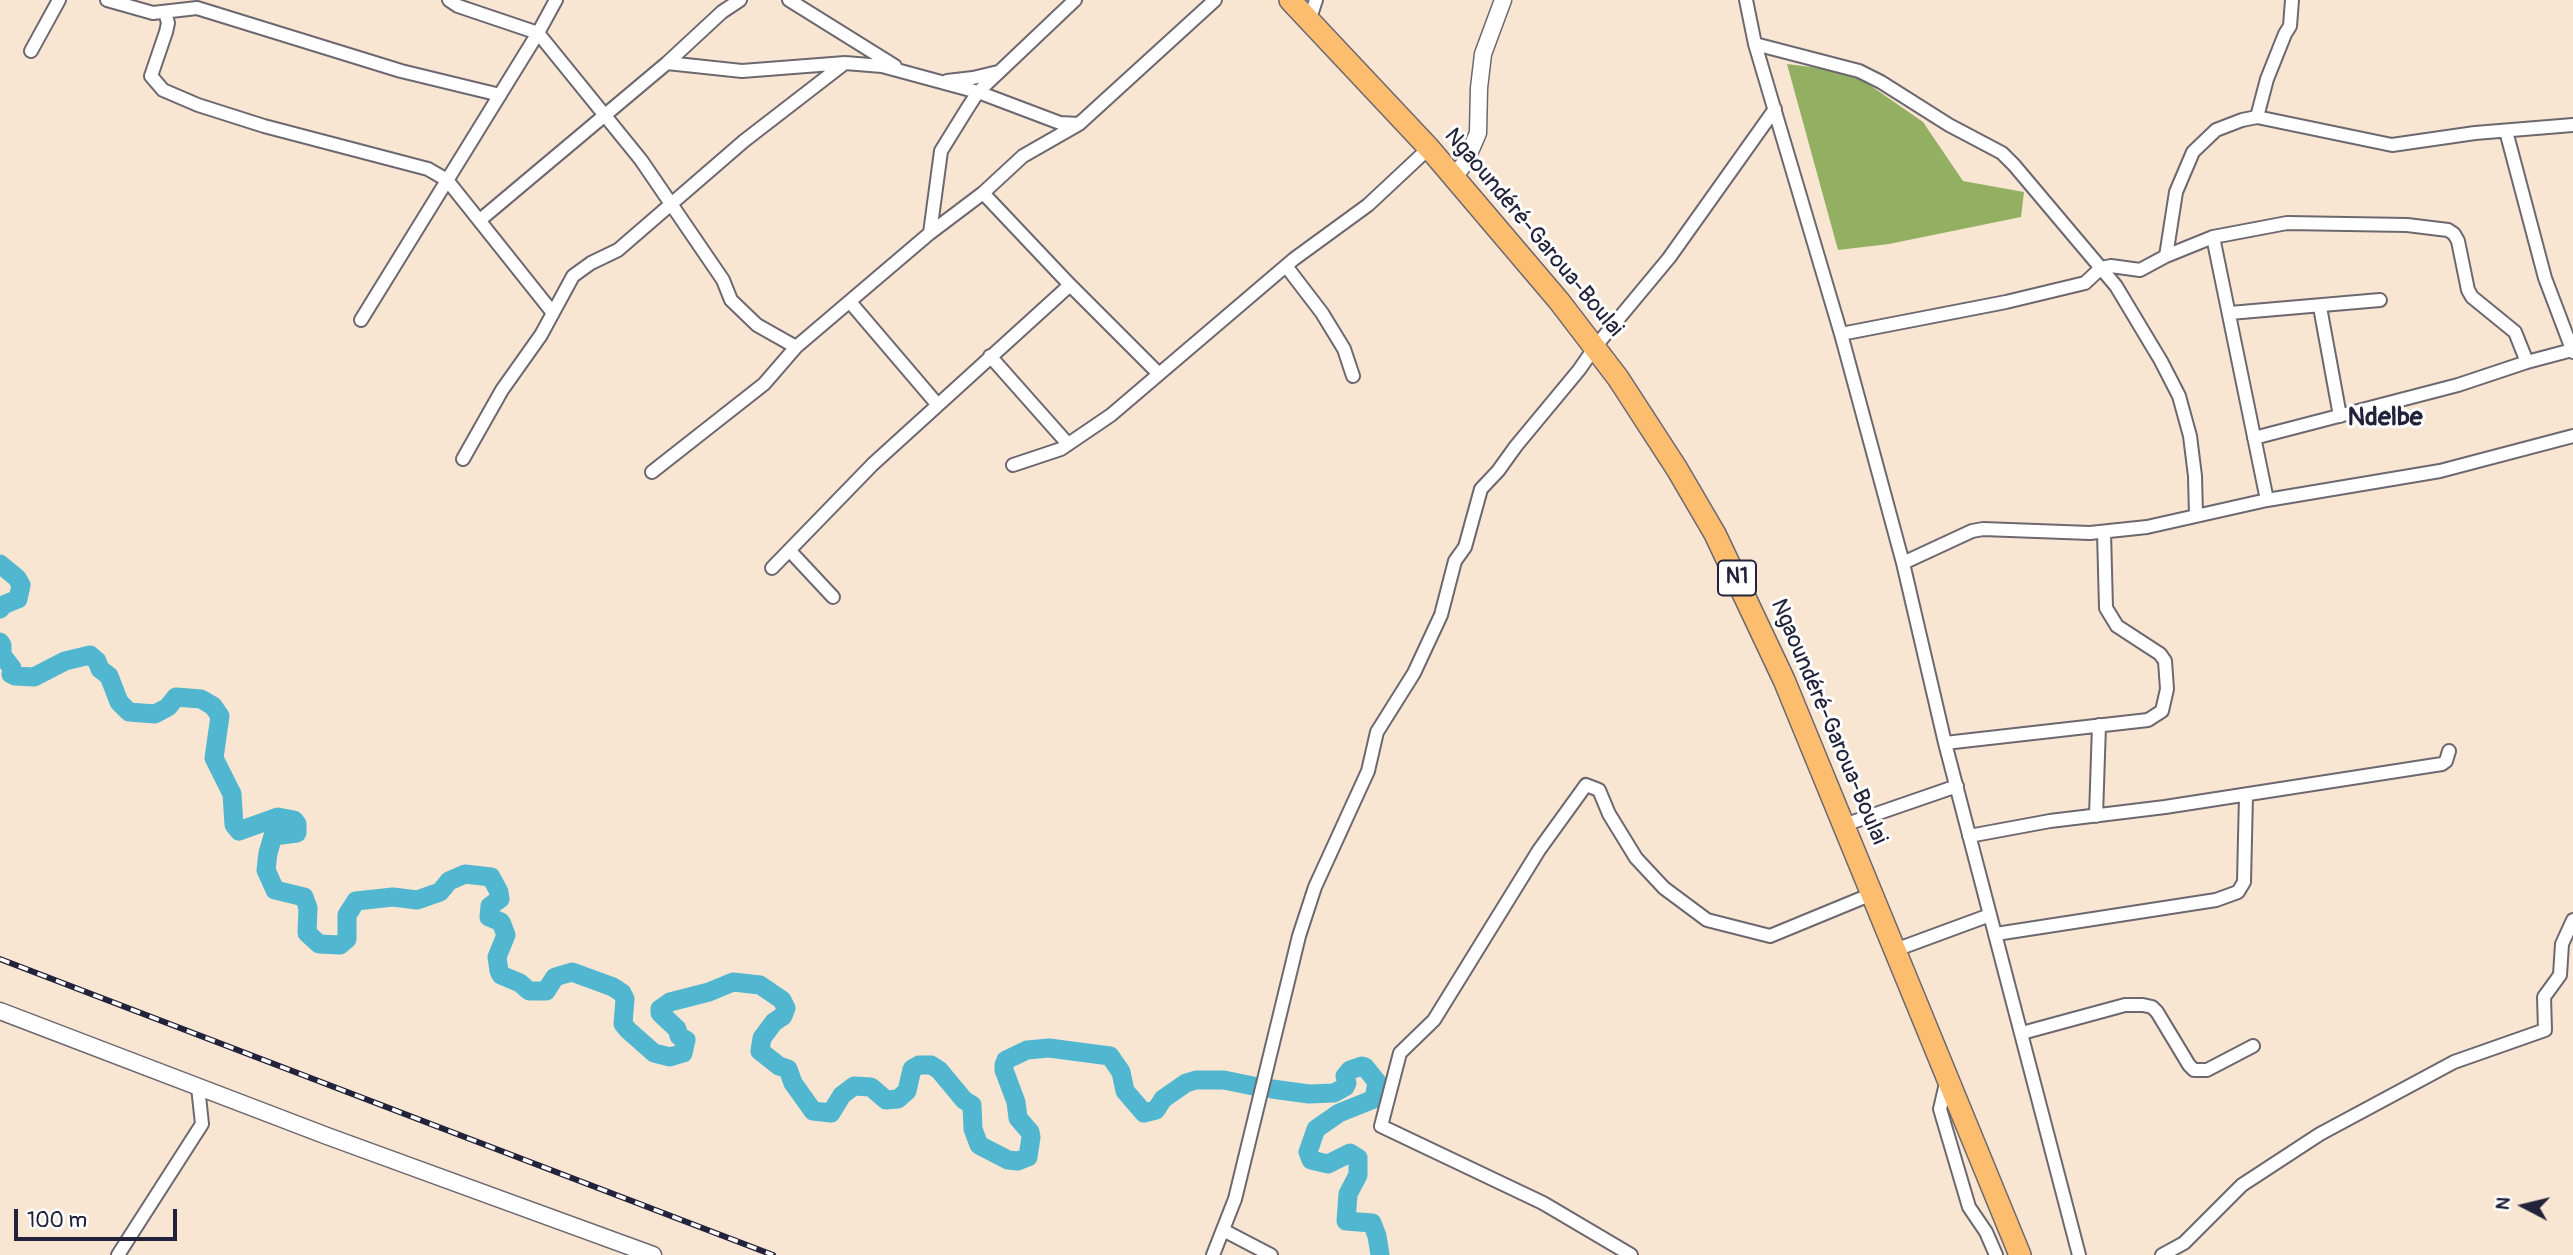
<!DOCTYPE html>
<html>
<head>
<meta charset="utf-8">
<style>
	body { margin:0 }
	#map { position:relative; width:2573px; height:1255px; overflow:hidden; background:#f8e6d2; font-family:Pangolin,sans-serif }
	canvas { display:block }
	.north { position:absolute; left:2489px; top:1171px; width:70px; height:70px; -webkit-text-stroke:5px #fff; paint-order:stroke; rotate:277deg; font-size:19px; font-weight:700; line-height:28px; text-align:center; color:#22223b }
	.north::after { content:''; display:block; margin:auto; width:24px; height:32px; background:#22223b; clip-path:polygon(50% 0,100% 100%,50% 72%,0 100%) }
	.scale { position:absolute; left:14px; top:1209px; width:163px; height:32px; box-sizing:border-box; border:4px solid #22223b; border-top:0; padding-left:9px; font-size:21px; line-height:24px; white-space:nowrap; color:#22223b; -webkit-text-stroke:5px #fff; paint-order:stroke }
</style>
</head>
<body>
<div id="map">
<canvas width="2573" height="1255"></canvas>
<div class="north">N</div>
<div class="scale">100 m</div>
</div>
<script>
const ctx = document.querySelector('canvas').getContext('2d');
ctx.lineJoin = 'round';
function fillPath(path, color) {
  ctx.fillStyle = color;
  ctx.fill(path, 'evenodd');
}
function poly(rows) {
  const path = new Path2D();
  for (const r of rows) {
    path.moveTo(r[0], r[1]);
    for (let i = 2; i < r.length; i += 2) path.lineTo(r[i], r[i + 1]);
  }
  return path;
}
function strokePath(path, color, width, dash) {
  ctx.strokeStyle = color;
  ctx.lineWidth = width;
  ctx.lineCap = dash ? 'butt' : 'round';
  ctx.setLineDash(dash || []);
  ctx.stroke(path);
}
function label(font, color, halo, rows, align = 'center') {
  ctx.font = font + ' Pangolin,sans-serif';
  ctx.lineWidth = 6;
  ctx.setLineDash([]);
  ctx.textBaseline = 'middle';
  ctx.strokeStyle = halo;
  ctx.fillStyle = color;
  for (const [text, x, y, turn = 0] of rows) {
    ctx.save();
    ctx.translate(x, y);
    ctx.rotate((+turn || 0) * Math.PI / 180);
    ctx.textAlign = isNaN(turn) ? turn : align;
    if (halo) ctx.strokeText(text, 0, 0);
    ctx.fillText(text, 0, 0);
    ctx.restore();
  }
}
fillPath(poly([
	[1787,64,1851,72,1923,122,1963,181,2024,192,2021,217,1889,244,1838,250]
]), '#93b062');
strokePath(poly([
	[0,564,17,578,21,585,18,599,3,605,0,609],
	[0,642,2,645,2,655,12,668,11,674,15,676,34,677,65,661,90,655,97,661,100,669,109,676,119,702,129,712,155,714,168,707,176,697,201,699,213,706,220,716,214,758,232,794,234,825,239,831,278,817,294,820,297,824,297,833,273,836,268,853,266,870,275,890,304,897,308,908,307,933,319,944,340,945,347,939,347,915,356,901,393,897,417,900,440,892,449,881,465,874,491,877,499,892,500,899,490,906,489,917,501,922,506,935,497,957,499,971,501,975,520,983,529,991,546,991,555,977,572,972,613,987,622,993,625,999,623,1024,628,1030,654,1053,670,1057,683,1053,686,1040,679,1036,677,1029,660,1013,660,1009,670,1002,709,992,733,982,760,985,782,1000,786,1008,783,1016,774,1022,762,1038,760,1051,779,1066,788,1069,793,1083,813,1111,831,1113,842,1095,854,1086,871,1087,886,1100,898,1099,907,1091,912,1069,919,1065,931,1065,939,1070,964,1100,972,1105,973,1129,979,1145,1008,1160,1018,1161,1028,1157,1031,1137,1030,1132,1018,1118,1016,1102,1004,1070,1004,1065,1006,1060,1027,1050,1049,1048,1110,1056,1121,1072,1125,1091,1144,1113,1156,1110,1163,1099,1186,1083,1196,1080,1224,1080,1253,1086],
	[1272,1089,1309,1094,1334,1093,1345,1087,1347,1083,1345,1076,1350,1070,1362,1066,1365,1067,1377,1082,1374,1099,1339,1113,1316,1129,1308,1152,1311,1160,1328,1164,1350,1153,1358,1158,1358,1175,1348,1194,1346,1221,1372,1223,1377,1236,1380,1255]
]), '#51b6d0', 19);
const minor = poly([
	[107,0,153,13,197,8,401,71,500,95],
	[449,0,458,6,538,33,641,160,723,280,731,300,757,325,796,347],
	[789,0,895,66],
	[1746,0,1755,44,1841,334,1903,563,1945,743,2079,1255],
	[165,12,168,23,166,32,151,76,163,90,198,105,264,126,428,169,447,180,553,313],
	[1309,21,1316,0],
	[1755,44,1859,71,1881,82,1949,125,2002,153,2014,165,2116,286,2161,361,2179,396,2190,436,2195,476,2196,516],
	[31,51,59,0],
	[667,63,742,71,845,63,882,66,978,92,1060,123,1079,124],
	[947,81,973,78,998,72],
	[2257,117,2267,79,2285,34,2290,26,2292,0],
	[2506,131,2545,278,2573,352],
	[983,193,1070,285,1158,373],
	[480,220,667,63,722,12,740,0],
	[930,233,941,151,967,109,978,92,1075,0],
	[2213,237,2287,223,2407,225,2448,230,2454,234,2458,241,2468,290,2472,297,2515,332,2527,362],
	[2166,256,2176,192,2193,152,2216,130,2242,120,2257,117,2392,145,2475,133,2573,125],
	[1286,266,1322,313,1344,349,1353,376],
	[850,302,937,404],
	[2320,307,2340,416],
	[2230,313,2380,300],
	[361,320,538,33,556,0],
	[1841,334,2006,302,2085,283,2101,268,2111,266,2140,270,2166,256,2213,237,2267,500],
	[990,356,1068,444],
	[2254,438,2458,385,2527,362,2572,350],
	[463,459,502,390,541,335,573,276,591,263,618,250,744,141,845,63],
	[1013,465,1061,449,1111,415,1294,259,1368,205,1429,148],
	[652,472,764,384,796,347,930,233,983,193,1023,156,1079,124,1215,0],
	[790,551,833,597],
	[1903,563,1972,531,1983,529,2090,533,2147,527,2267,500,2440,471,2573,436],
	[772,568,873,464,1070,285],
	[1945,743,2148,720,2162,711,2167,689,2165,661,2160,654,2117,626,2106,608,2104,532],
	[2096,816,2099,725],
	[1844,825,1957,786],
	[1969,836,2050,821,2165,807,2442,764,2446,761,2449,751],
	[1996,934,2216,900,2238,892,2244,882,2246,795],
	[1895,950,1990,915],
	[2022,1033,2125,1005,2143,1005,2152,1007,2157,1012,2189,1065,2194,1070,2207,1070,2253,1046],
	[1947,1079,1940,1109,1969,1207,1986,1232,1996,1255],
	[1223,1230,1271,1255],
	[118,1255,202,1124,198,1087],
	[1213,1255,1235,1199,1299,936,1315,887,1368,771,1377,732,1414,673,1441,615,1455,561,1465,547,1481,489,1498,471,1516,446,1579,370,1595,347,1669,258,1775,109],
	[1631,1255,1543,1203,1381,1126,1400,1053,1434,1020,1539,850,1586,785,1599,790,1609,814,1636,858,1664,888,1707,920,1770,936,1872,894],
	[2162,1255,2184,1243,2242,1185,2320,1134,2454,1062,2545,1030,2544,997,2560,975,2562,944,2573,920]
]);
const tertiary = poly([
	[1453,178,1465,163,1478,133,1479,88,1483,54,1503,0],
	[0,1011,327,1136,653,1255]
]);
const trunk = poly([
	[1290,0,1429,148,1559,301,1618,378,1677,469,1715,534,1784,680,2020,1255]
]);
strokePath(minor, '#6d6770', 16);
strokePath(tertiary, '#6d6770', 19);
strokePath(trunk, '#6d6770', 24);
strokePath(minor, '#fff', 12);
strokePath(tertiary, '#fff', 16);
strokePath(trunk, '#fcbd6f', 21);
const rail = poly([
	[0,959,773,1255]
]);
strokePath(rail, '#22223b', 6);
strokePath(rail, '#fff', 3.5, [10]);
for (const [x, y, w] of [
	[1737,578,38]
]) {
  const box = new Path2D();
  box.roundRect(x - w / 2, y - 17.5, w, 35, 5);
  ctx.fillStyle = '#fff';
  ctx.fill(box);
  strokePath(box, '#22223b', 2);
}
label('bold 21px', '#22223b', null, [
	["N1",1737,578]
]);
label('23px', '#22223b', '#fff', [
	["Ngaoundéré-Garoua-Boulai",1533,233,50],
	["Ngaoundéré-Garoua-Boulai",1828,722,67]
]);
label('bold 26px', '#22223b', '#fff', [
	["Ndelbe",2385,418]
]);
</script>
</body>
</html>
